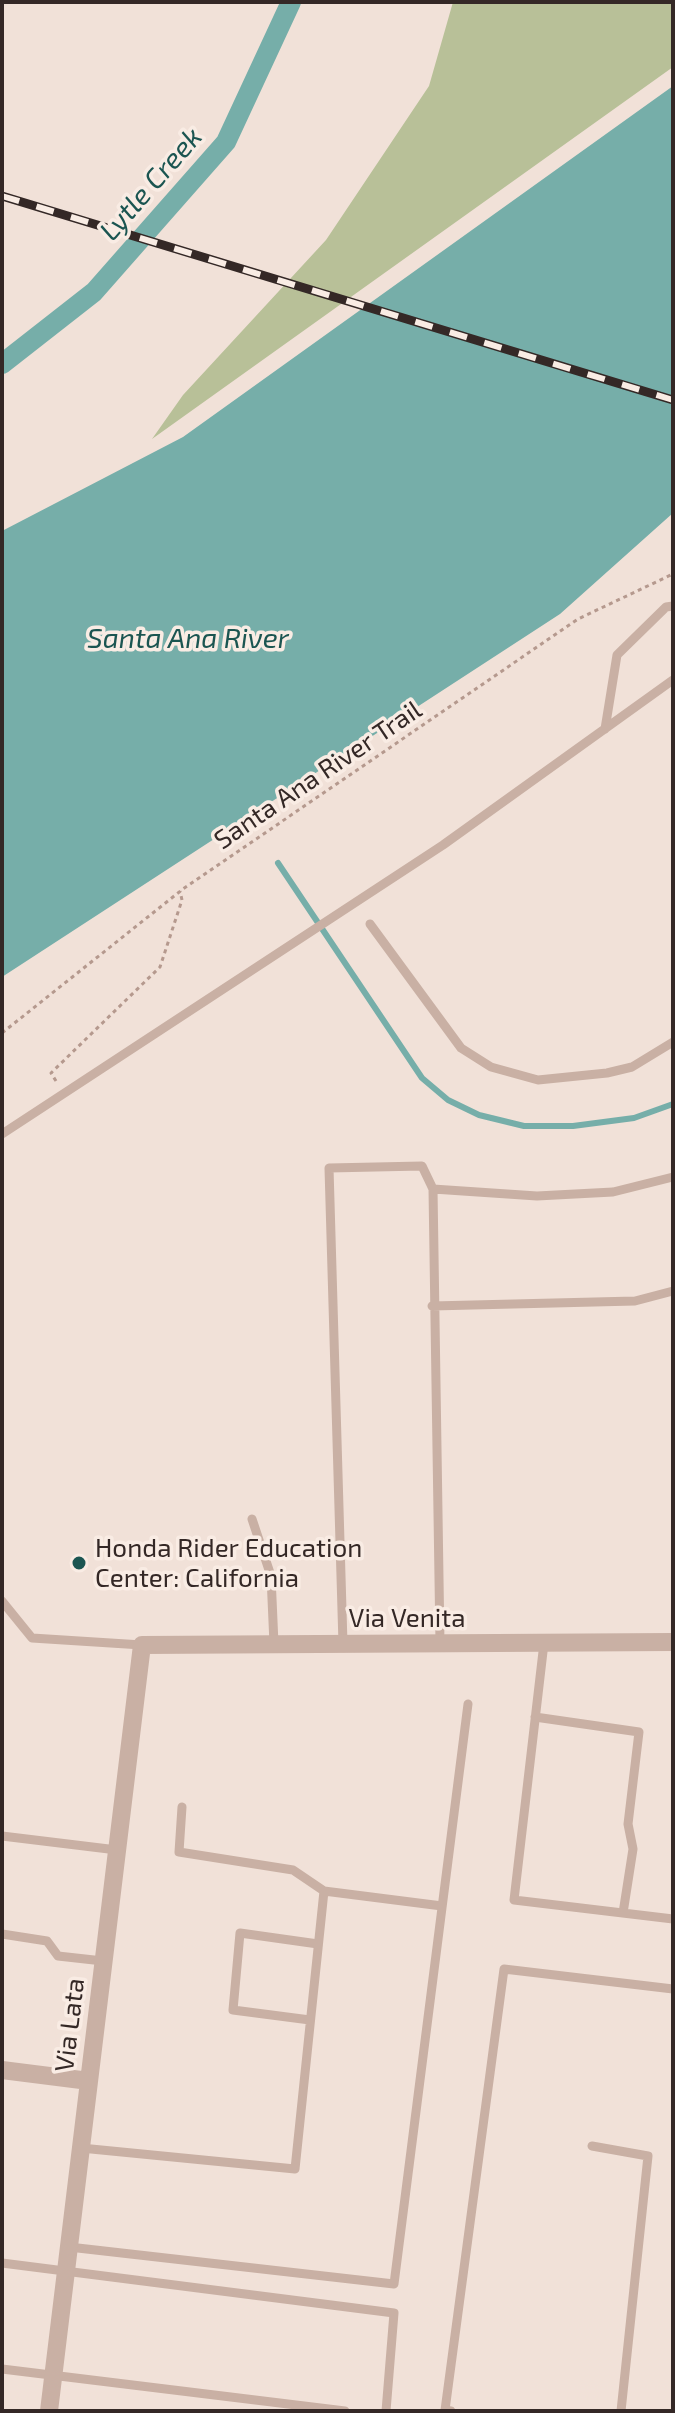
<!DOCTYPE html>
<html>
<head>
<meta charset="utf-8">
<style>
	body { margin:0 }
	#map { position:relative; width:675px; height:2413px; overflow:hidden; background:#f1e1d8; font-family:"Exo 2",sans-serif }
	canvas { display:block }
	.frame { position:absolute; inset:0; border:4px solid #342826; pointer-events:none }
</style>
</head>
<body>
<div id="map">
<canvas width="675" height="2413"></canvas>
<div class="frame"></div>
</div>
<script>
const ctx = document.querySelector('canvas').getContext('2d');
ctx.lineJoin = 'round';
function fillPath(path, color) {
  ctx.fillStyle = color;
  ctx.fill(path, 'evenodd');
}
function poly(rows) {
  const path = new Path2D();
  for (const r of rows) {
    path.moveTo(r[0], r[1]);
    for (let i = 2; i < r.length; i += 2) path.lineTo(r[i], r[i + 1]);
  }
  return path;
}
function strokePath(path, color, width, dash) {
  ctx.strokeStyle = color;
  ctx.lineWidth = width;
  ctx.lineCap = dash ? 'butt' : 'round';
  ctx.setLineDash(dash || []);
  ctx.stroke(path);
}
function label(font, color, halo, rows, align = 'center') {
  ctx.font = font + ' "Exo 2",sans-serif';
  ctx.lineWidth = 7;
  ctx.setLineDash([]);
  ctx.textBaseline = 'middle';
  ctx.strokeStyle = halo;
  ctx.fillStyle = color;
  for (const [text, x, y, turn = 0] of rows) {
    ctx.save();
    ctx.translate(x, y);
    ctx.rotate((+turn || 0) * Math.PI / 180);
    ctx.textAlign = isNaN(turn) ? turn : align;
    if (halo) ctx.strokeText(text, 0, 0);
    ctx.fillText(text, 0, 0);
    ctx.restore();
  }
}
fillPath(poly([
	[453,2,673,2,673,67,152,439,183,395,326,240,429,86]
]), '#b8c098');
fillPath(poly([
	[673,86,673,513,560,614,2,977,2,531,183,437]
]), '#76aea9');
strokePath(poly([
	[243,813,253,825],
	[278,863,422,1078,448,1100,479,1115,524,1126,573,1126,634,1118,673,1104]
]), '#76aea9', 6);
strokePath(poly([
	[2,364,94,292,226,142,291,2]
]), '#76aea9', 20);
strokePath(poly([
	[2,1033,183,889,578,619,673,574],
	[56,1081,51,1073,160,967,182,900,180,891]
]), '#b5998e', 3, [4, 4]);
strokePath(poly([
	[605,729,617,655,666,607,673,606],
	[370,924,461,1048,491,1067,538,1080,607,1073,632,1067,673,1042],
	[2,1134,443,845,673,680],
	[433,1189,440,1643],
	[432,1306,635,1301,673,1291],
	[252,1519,271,1576,274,1644],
	[2,1601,32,1638,142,1645],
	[544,1643,514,1900,673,1919],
	[343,1644,329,1168,422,1166,433,1189,537,1196,613,1192,673,1177],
	[535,1717,639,1732,628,1824,633,1849,623,1913],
	[2,1836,117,1850],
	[324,1891,442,1906],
	[2,1934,47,1941,58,1956,103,1961],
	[310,2020,233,2010,240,1933,318,1944],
	[592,2146,648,2156,621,2411],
	[81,2148,295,2169,324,1891,293,1870,179,1852,182,1807],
	[69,2247,394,2284,468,1704],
	[2,2263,394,2313,386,2411],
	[2,2369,345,2411],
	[451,2411,445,2410,504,1969,673,1989]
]), '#c9b0a4', 9);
strokePath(poly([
	[2,2070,89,2081],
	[49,2411,142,1645,673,1642]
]), '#c9b0a4', 18);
const rail = poly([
	[2,196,673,400]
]);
strokePath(rail, '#342826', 9);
strokePath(rail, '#f9ece4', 6, [18]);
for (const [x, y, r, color] of [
	[79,1563,8,"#1b5551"]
]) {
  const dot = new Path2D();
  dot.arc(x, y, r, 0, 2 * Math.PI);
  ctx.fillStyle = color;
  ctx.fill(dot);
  strokePath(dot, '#f9ece4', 3);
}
label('26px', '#342826', '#f9ece4', [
	["Santa Ana River Trail",318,775,-34],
	["Via Venita",407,1618],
	["Via Lata",70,2025,-83]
]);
label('26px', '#342826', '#f9ece4', [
	["Honda Rider Education",95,1548],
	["Center: California",95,1578]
], 'left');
label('italic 28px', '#1b5551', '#f9ece4', [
	["Lytle Creek",151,184,-49],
	["Santa Ana River",188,639]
]);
</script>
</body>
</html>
